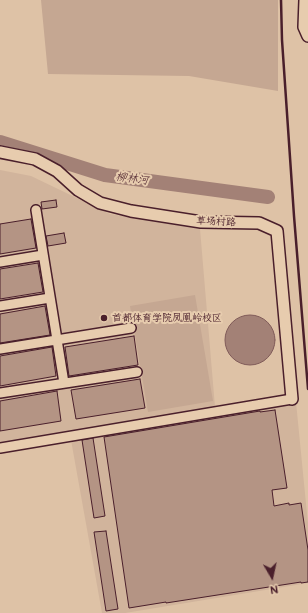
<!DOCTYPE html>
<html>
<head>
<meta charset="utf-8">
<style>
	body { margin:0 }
	#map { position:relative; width:308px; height:613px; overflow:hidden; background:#dec2a6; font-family:"Balsamiq Sans",sans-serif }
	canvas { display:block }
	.north { position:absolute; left:252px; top:557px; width:40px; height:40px; -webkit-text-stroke:3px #e7ccae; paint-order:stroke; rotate:171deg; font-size:11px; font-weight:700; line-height:16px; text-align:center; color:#4a1f2b }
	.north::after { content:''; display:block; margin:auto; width:14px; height:18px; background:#4a1f2b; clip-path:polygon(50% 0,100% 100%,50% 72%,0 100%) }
</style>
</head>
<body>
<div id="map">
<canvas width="308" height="613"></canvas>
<div class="north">N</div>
</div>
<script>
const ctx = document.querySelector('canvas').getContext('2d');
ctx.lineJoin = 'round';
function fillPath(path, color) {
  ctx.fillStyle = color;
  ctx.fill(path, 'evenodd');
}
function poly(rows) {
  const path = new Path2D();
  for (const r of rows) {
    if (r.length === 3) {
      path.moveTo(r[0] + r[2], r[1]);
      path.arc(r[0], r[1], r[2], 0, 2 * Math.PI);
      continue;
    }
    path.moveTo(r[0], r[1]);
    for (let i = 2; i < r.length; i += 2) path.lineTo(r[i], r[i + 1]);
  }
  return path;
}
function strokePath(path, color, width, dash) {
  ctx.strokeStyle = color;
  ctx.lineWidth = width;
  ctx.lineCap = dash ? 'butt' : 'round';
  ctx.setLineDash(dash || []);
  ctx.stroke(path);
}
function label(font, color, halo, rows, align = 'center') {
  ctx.font = font + ' "Balsamiq Sans","LXGW WenKai TC",sans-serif';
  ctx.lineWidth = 4;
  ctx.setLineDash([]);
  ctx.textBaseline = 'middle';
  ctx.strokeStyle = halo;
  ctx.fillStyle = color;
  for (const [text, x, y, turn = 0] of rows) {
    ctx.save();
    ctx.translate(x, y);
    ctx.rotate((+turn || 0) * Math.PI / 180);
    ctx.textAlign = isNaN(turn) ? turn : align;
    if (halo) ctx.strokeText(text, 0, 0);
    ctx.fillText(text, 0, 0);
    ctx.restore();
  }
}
fillPath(poly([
	[0,170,31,176,110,214,200,229,215,407,0,443],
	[296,402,308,524,308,583,125,613,102,613,71,440]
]), '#d1b49c');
fillPath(poly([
	[41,0,278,0,278,91,189,76,48,74],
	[195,295,213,401,148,412,130,306]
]), '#c5a792');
const water = poly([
	[250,340,25]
]);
fillPath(water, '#a38176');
strokePath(water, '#7f5a58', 1);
strokePath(poly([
	[0,142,105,175,268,197]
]), '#a38176', 14);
const building = poly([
	[56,200,57,207,42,209,41,202,56,200],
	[31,219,36,248,0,254,0,224,31,219],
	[64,233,66,243,48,246,46,236,64,233],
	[38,263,43,292,0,299,0,269,38,263],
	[45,306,50,335,0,343,0,314,45,306],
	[134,336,138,365,69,376,65,347,134,336],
	[52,347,56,376,0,386,0,356,52,347],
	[140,379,145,408,76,419,71,390,140,379],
	[57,391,61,421,0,431,0,401,57,391],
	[275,410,287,488,272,490,274,506,289,503,289,505,301,503,308,550,308,582,301,583,301,582,166,603,166,602,129,608,104,437,260,411,260,412,275,410],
	[93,438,105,516,94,518,82,440,93,438],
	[106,531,118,609,106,611,94,532,106,531]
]);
fillPath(building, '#b49484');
strokePath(building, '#4a1f2b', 1);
const minor = poly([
	[36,210,64,383],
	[0,262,43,255],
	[0,306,50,298],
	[0,349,131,328],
	[0,393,137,372],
	[0,448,292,399]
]);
const tertiary = poly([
	[305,0,304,27,308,36],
	[0,152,35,159,57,171,78,190,100,203,131,211,201,222,259,223,277,231,292,399]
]);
strokePath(minor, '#4a1f2b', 12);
strokePath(tertiary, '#4a1f2b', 14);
strokePath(minor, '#e7ccae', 9);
strokePath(tertiary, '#e7ccae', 11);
strokePath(poly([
	[281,0,282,40,294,216,308,389]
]), '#4a1f2b', 2.5);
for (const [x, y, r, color] of [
	[104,318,4,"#4a1f2b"]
]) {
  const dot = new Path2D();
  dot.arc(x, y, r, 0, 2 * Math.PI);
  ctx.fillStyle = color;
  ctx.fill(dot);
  strokePath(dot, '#e7ccae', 1.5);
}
label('10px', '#4a1f2b', '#e7ccae', [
	["草场村路",216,222,3]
]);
label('10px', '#4a1f2b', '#e7ccae', [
	["首都体育学院凤凰岭校区",112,318]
], 'left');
label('italic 11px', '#5c333a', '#e7ccae', [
	["柳林河",132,179,8]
]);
</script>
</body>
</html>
